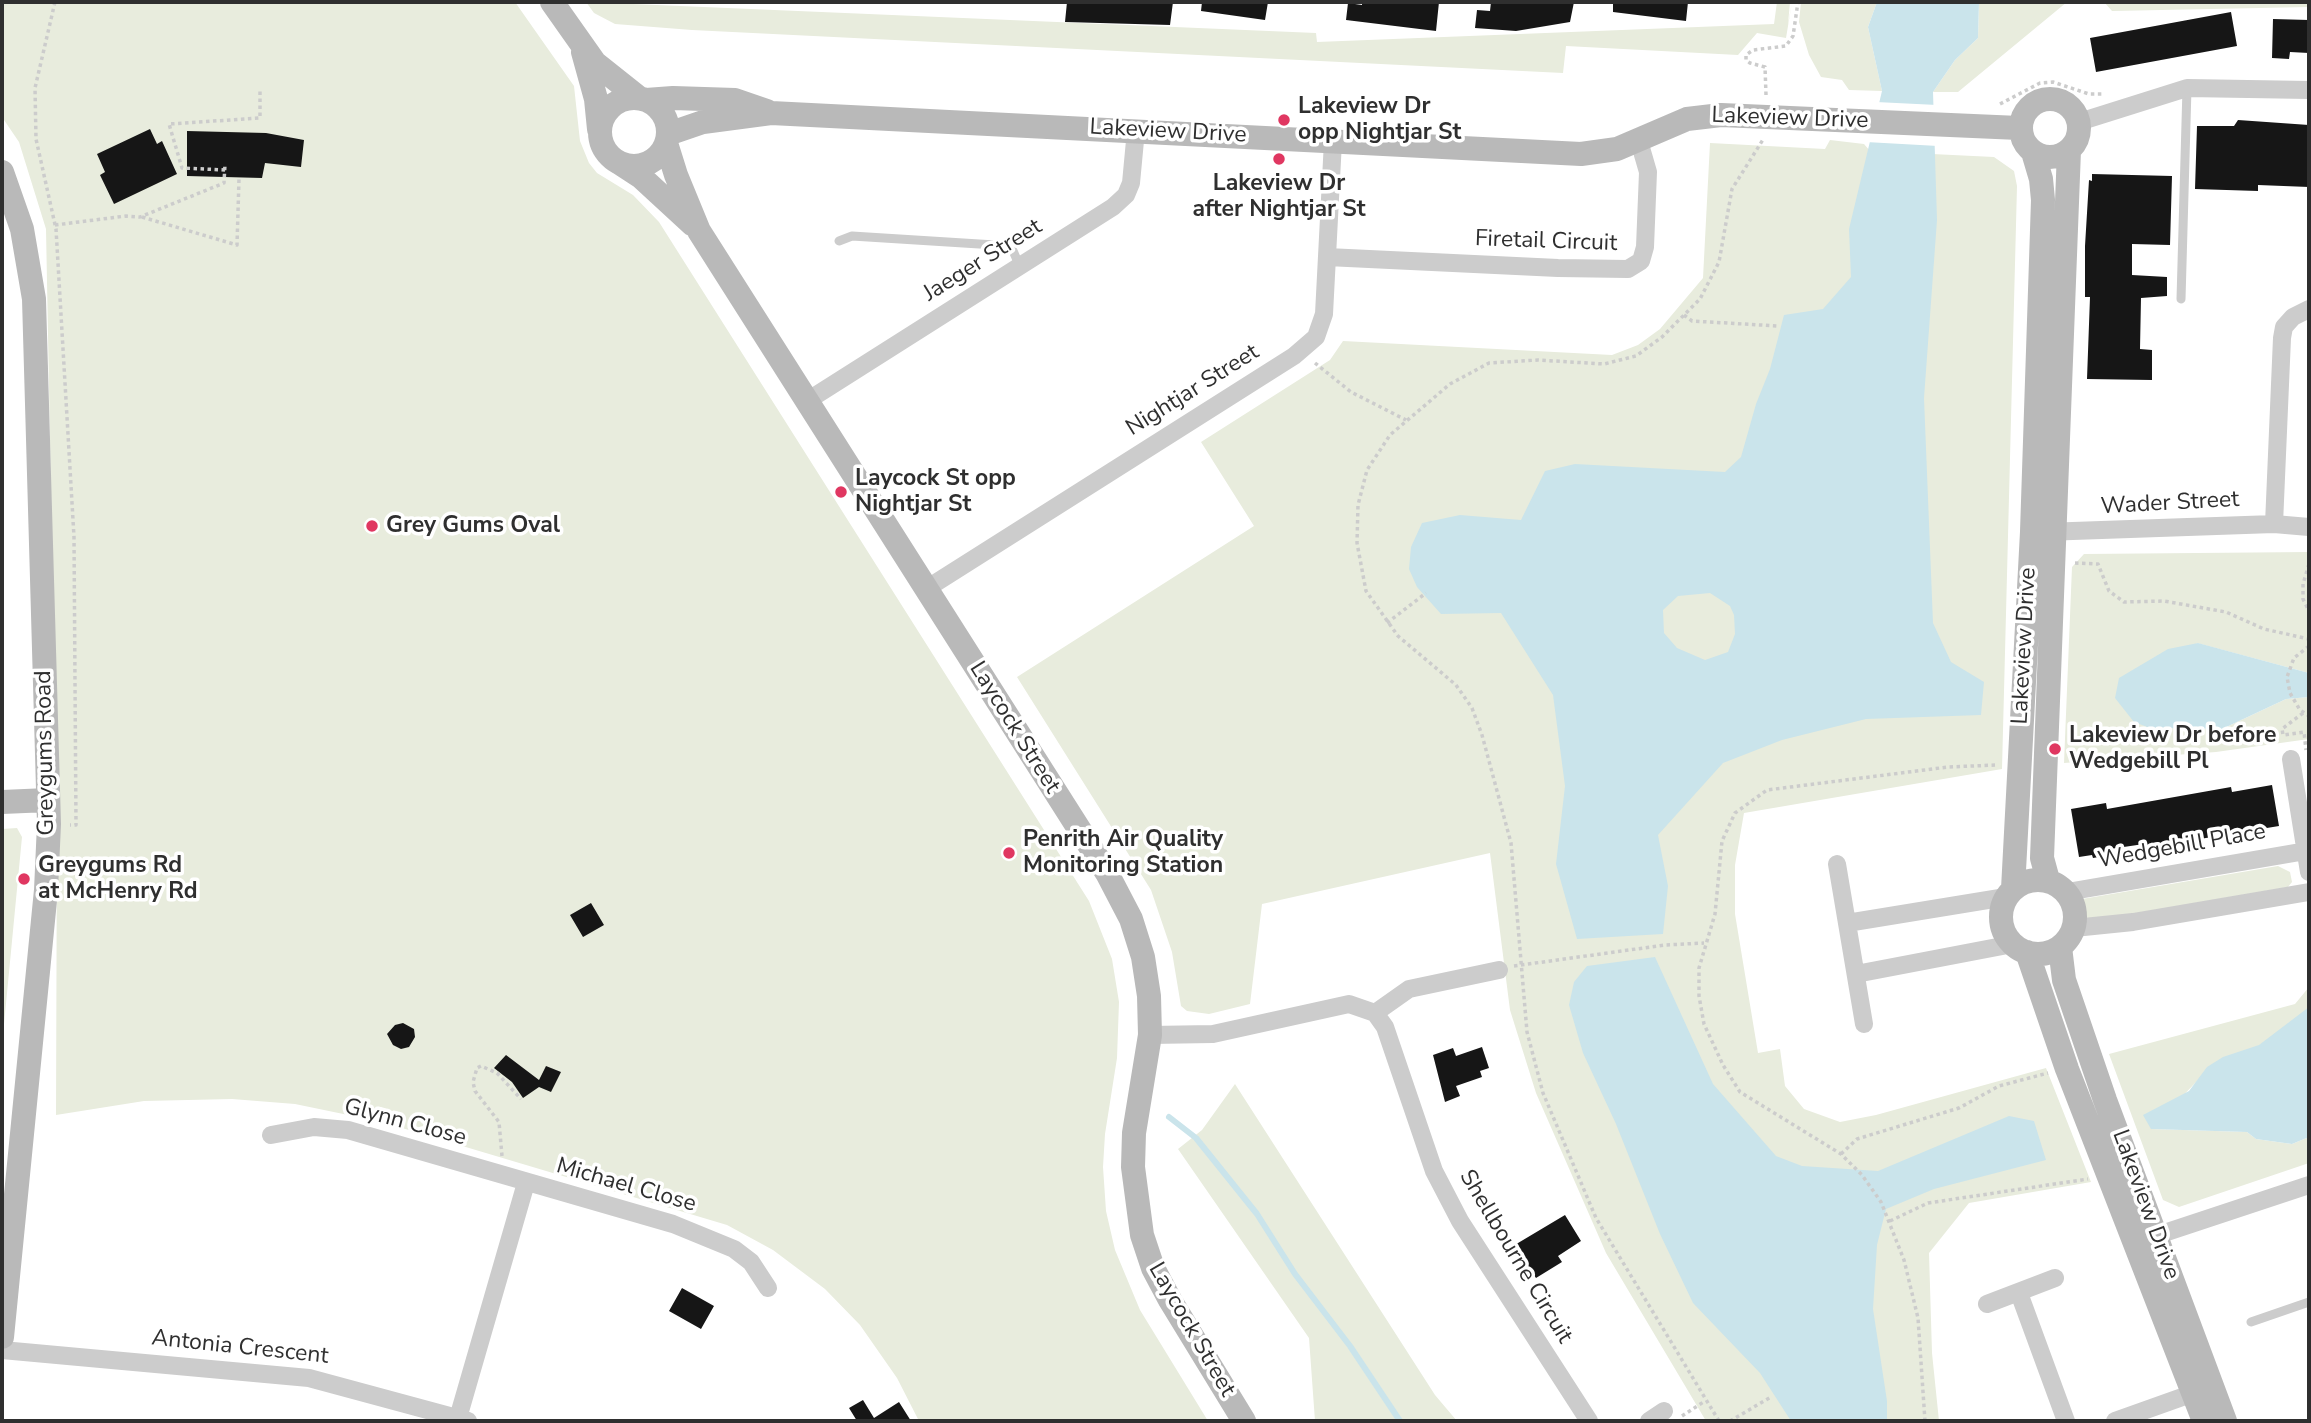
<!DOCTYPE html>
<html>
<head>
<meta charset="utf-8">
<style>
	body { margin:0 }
	#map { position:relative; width:2311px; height:1423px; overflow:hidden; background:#fff; font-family:"Nunito Sans",sans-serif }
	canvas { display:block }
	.frame { position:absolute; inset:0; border:4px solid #2f2f2f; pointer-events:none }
</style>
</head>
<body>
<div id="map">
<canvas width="2311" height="1423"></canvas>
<div class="frame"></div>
</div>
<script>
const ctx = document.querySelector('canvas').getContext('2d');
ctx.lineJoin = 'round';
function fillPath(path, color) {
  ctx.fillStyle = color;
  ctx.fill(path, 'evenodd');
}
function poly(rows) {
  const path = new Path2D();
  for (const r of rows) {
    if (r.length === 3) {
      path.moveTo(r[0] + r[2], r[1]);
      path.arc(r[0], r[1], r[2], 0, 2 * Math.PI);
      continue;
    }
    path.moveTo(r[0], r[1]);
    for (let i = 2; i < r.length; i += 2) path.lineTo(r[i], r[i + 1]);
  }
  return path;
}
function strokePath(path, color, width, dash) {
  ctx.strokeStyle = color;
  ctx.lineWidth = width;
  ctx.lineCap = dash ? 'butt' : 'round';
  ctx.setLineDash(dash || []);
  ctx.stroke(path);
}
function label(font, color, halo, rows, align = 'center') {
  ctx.font = font + ' "Nunito Sans",sans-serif';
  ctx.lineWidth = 7;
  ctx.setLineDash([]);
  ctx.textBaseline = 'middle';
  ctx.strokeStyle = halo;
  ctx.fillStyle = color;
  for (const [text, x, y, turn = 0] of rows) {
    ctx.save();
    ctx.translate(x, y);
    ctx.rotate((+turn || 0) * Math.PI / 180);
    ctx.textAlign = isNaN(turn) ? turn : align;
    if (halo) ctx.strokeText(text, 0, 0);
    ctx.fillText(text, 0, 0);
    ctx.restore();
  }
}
fillPath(poly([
	[2,2,515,2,574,86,580,141,589,163,597,173,633,195,659,222,1089,901,1112,959,1119,1002,1117,1058,1105,1134,1103,1167,1106,1211,1115,1250,1140,1310,1208,1421,919,1421,897,1378,860,1325,825,1289,773,1250,727,1225,382,1122,295,1104,232,1099,144,1101,56,1115,57,811,46,229,19,142,2,117],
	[586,2,1316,33,1317,42,1774,24,1777,2,1790,2,1788,24,1792,2,1786,38,1757,33,1738,55,1566,46,1563,73,692,30,615,24,594,13],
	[1801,2,1877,2,1868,27,1882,91,1849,90,1842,80,1821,77,1809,55,1799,22],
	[1979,2,2067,2,1958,92,1933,92,1955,60,1978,38],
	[2104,2,2309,2,2309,7,2112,11],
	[1830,140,1864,144,1870,151,1994,157,2014,171,2017,186,2002,769,1744,813,1735,865,1735,914,1758,1053,1780,1049,1785,1086,1804,1109,1840,1122,1876,1115,2046,1068,2091,1182,1969,1203,1929,1253,1932,1353,1939,1421,1706,1421,1606,1253,1536,1093,1510,1010,1490,853,1262,904,1250,1004,1209,1014,1187,1011,1181,1006,1172,952,1151,890,1017,677,1254,526,1201,442,1330,360,1343,341,1612,355,1638,345,1660,329,1703,278,1710,143,1825,149],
	[2309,552,2309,673,2197,643,2150,728,2222,729,2286,699,2309,697,2309,739,2216,752,2064,763,2072,567,2084,554],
	[17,828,22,837,2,1045,2,829],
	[2278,866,2290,872,2292,882,2288,887,2085,922,2082,899],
	[2309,987,2309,1018,2199,1079,2151,1129,2247,1132,2256,1139,2292,1144,2309,1137,2309,1163,2179,1207,2163,1200,2109,1054,2295,1004],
	[1235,1084,1435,1395,1457,1421,1315,1421,1309,1338,1178,1149,1202,1130]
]), '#e8ecdd');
fillPath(poly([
	[1877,2,1979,2,1978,38,1955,60,1933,92,1937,220,1924,398,1933,623,1951,662,1984,682,1981,715,1866,719,1782,740,1723,763,1658,835,1668,886,1663,934,1577,939,1556,864,1565,786,1553,695,1501,613,1441,614,1417,587,1409,569,1411,547,1422,523,1460,515,1521,520,1545,471,1575,464,1725,472,1741,457,1756,404,1770,369,1784,315,1823,309,1851,277,1849,229,1882,91,1868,27],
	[1710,593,1730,606,1734,615,1735,634,1728,652,1705,660,1677,648,1664,633,1663,610,1678,596],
	[2198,643,2309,673,2309,697,2286,699,2222,729,2150,728,2134,722,2115,698,2119,678,2168,649],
	[1655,957,1713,1084,1776,1156,1802,1166,1878,1171,2009,1116,2034,1121,2046,1160,1934,1189,1886,1209,1877,1245,1873,1309,1887,1401,1887,1421,1791,1421,1760,1373,1693,1303,1660,1234,1616,1124,1583,1053,1569,1005,1574,982,1587,966],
	[2309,1007,2309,1137,2292,1144,2256,1139,2247,1132,2151,1129,2143,1115,2189,1091,2207,1067,2223,1057,2259,1045]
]), '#cae4eb');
fillPath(poly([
	[1876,102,1937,105,1938,146,1866,142]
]), '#fff');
strokePath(poly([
	[1169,1117,1196,1138,1257,1214,1295,1274,1350,1346,1400,1421]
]), '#cae4eb', 6);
fillPath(poly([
	[1067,2,1173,2,1170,25,1065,22],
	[1202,2,1268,2,1265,20,1201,11],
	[1362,2,1439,2,1436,31,1346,20,1348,3,1362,5],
	[1491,2,1574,2,1570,22,1516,31,1475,28,1477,10,1490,11],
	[1613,2,1688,2,1686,21,1613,12],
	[2231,12,2237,46,2096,72,2090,38],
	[2273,19,2309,20,2309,53,2290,52,2289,59,2272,58],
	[2238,120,2309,125,2309,187,2258,185,2258,191,2195,189,2197,126,2234,126],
	[150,129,157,144,162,141,177,174,114,204,100,175,105,172,97,154],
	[187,131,266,133,304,140,301,167,265,163,262,178,187,176],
	[2092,174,2172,176,2170,245,2132,244,2132,275,2167,277,2167,296,2141,298,2140,349,2152,350,2152,380,2087,379,2090,297,2085,297,2085,246,2089,180,2092,181],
	[2272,785,2279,826,2145,848,2144,844,2110,849,2111,855,2093,858,2092,855,2079,857,2071,809,2106,803,2107,809,2231,787,2232,792],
	[591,903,604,925,583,937,570,915],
	[403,1023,414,1029,415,1037,409,1047,401,1049,393,1045,387,1034,395,1025],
	[1482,1047,1489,1068,1480,1071,1482,1077,1456,1086,1460,1096,1445,1102,1433,1055,1453,1048,1456,1056],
	[506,1055,539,1080,546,1066,561,1072,551,1092,539,1087,523,1098,512,1082,494,1068],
	[1565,1215,1581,1241,1558,1256,1562,1262,1536,1278,1513,1246],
	[682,1288,714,1306,701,1329,669,1311],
	[863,1400,874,1418,899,1402,911,1421,857,1421,849,1408]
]), '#161616');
strokePath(poly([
	[55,2,35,88,36,139,56,229,74,537,76,825,70,825],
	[1766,95,1765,67,1750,63,1746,60,1746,55,1753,50,1786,46,1793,36,1798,2],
	[2000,104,2040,83,2053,82,2089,94,2103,94],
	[225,170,182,168,169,124,260,118,260,90],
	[142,217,237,245,239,179],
	[55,225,126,216,140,217,224,183,225,164],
	[1684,315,1692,321,1778,326],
	[1315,363,1351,392,1406,420],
	[2075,563,2098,564,2109,591,2124,602,2164,601,2226,612,2264,629,2309,639],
	[2309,564,2303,584,2303,599,2309,611],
	[1387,623,1426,593],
	[2309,646,2294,658,2287,677,2290,693,2300,710,2309,716],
	[2303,713,2282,729,2283,735,2304,732,2306,750],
	[1514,966,1665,945,1704,943],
	[1841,1154,1857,1139,1959,1108,1999,1086,2048,1073],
	[502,1156,499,1122,475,1091,473,1082,477,1068,481,1066,497,1073,521,1099],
	[1890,1221,1928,1203,2088,1179],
	[1682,1416,1705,1401],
	[1719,1421,1596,1218,1543,1093,1527,1032,1511,843,1482,735,1472,708,1456,685,1398,636,1366,591,1357,543,1358,505,1367,470,1390,435,1450,384,1489,363,1538,360,1604,364,1636,356,1662,337,1700,299,1719,262,1732,189,1764,138],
	[1730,1421,1771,1397],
	[1925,1421,1918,1318,1904,1260,1881,1202,1862,1175,1841,1154,1740,1092,1723,1065,1704,1024,1699,996,1699,968,1715,914,1722,841,1735,813,1767,790,1948,767,1997,765]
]), '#ccc', 3.5, [3.5, 3.5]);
strokePath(poly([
	[839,241,852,236,1011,246,1020,267],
	[2181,299,2187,88],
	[2251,1322,2309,1302]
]), '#ccc', 9);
strokePath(poly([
	[2079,122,2187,88,2309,90],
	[1327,257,1558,268,1628,269,1641,261,1645,247,1648,172,1639,141],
	[807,401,1113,207,1126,195,1131,183,1136,130],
	[2274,524,2282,338,2284,327,2293,317,2309,309],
	[2044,532,2274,524,2309,527],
	[926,589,1294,356,1316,337,1324,314,1333,141],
	[2291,759,2309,872],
	[1837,864,1864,1024],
	[2067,892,2306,851],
	[1847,923,2006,897],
	[2074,928,2133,922,2309,892],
	[1856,974,2013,944],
	[1375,1013,1409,989,1499,970],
	[1150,1035,1213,1034,1349,1004,1375,1013,1385,1027,1434,1171,1460,1221,1589,1421],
	[271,1135,314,1127,348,1130,673,1224,734,1249,751,1262,768,1288],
	[2146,1239,2309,1185],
	[2019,1293,2066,1421],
	[1987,1304,2055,1278],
	[2,1350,309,1378,468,1421],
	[458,1418,526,1183],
	[1649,1421,1664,1411],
	[2115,1421,2202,1390]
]), '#ccc', 18);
strokePath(poly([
	[552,2,595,63,639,98],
	[583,52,596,99,599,129],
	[634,132,34],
	[2050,128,29],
	[646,100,673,98,735,100,767,111],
	[668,134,703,122,771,113,1581,154,1617,149,1687,119,1721,115,2019,128],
	[666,143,676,175,699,231,1107,873,1131,919,1143,957,1149,996,1150,1035,1134,1133,1133,1167,1142,1235,1153,1268,1170,1300,1244,1421],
	[618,162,641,177,692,224],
	[2,172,22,229,34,299,49,824,46,890,2,1337],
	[2,802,48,800],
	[2038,917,37],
	[2048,880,2042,858,2069,150],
	[2013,889,2032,532,2043,200,2041,179,2033,152],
	[2060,947,2064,980,2105,1100,2225,1421],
	[2027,952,2067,1069,2204,1421]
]), '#b9b9b9', 24);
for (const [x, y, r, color] of [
	[1284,120,7,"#e03761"],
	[1279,159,7,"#e03761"],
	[841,492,7,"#e03761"],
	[372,526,7,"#e03761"],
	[2055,749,7,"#e03761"],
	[1009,853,7,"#e03761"],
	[24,879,7,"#e03761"]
]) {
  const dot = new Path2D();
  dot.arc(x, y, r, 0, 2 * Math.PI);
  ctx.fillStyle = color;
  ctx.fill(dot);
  strokePath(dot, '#fff', 2.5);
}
label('bold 23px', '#2f2f2f', '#fff', [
	["Lakeview Dr",1298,107],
	["opp Nightjar St",1298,133],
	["Lakeview Dr",1279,184,"center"],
	["after Nightjar St",1279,210,"center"],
	["Laycock St opp",855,479],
	["Nightjar St",855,505],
	["Grey Gums Oval",386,526],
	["Lakeview Dr before",2069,736],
	["Wedgebill Pl",2069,762],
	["Penrith Air Quality",1023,840],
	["Monitoring Station",1023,866],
	["Greygums Rd",38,866],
	["at McHenry Rd",38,892]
], 'left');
label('23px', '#2f2f2f', '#fff', [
	["Lakeview Drive",1790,119,2],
	["Lakeview Drive",1168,132,3],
	["Firetail Circuit",1546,242,2],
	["Jaeger Street",983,261,-32],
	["Nightjar Street",1193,391,-32],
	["Wader Street",2170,504,-3],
	["Lakeview Drive",2025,646,-87],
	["Laycock Street",1014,728,58],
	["Greygums Road",46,753,-91],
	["Wedgebill Place",2182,847,-10],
	["Glynn Close",405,1123,15],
	["Michael Close",626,1186,16],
	["Lakeview Drive",2145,1205,70],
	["Shellbourne Circuit",1515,1257,59],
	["Laycock Street",1191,1330,60],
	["Antonia Crescent",240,1348,6]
]);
</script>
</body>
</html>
